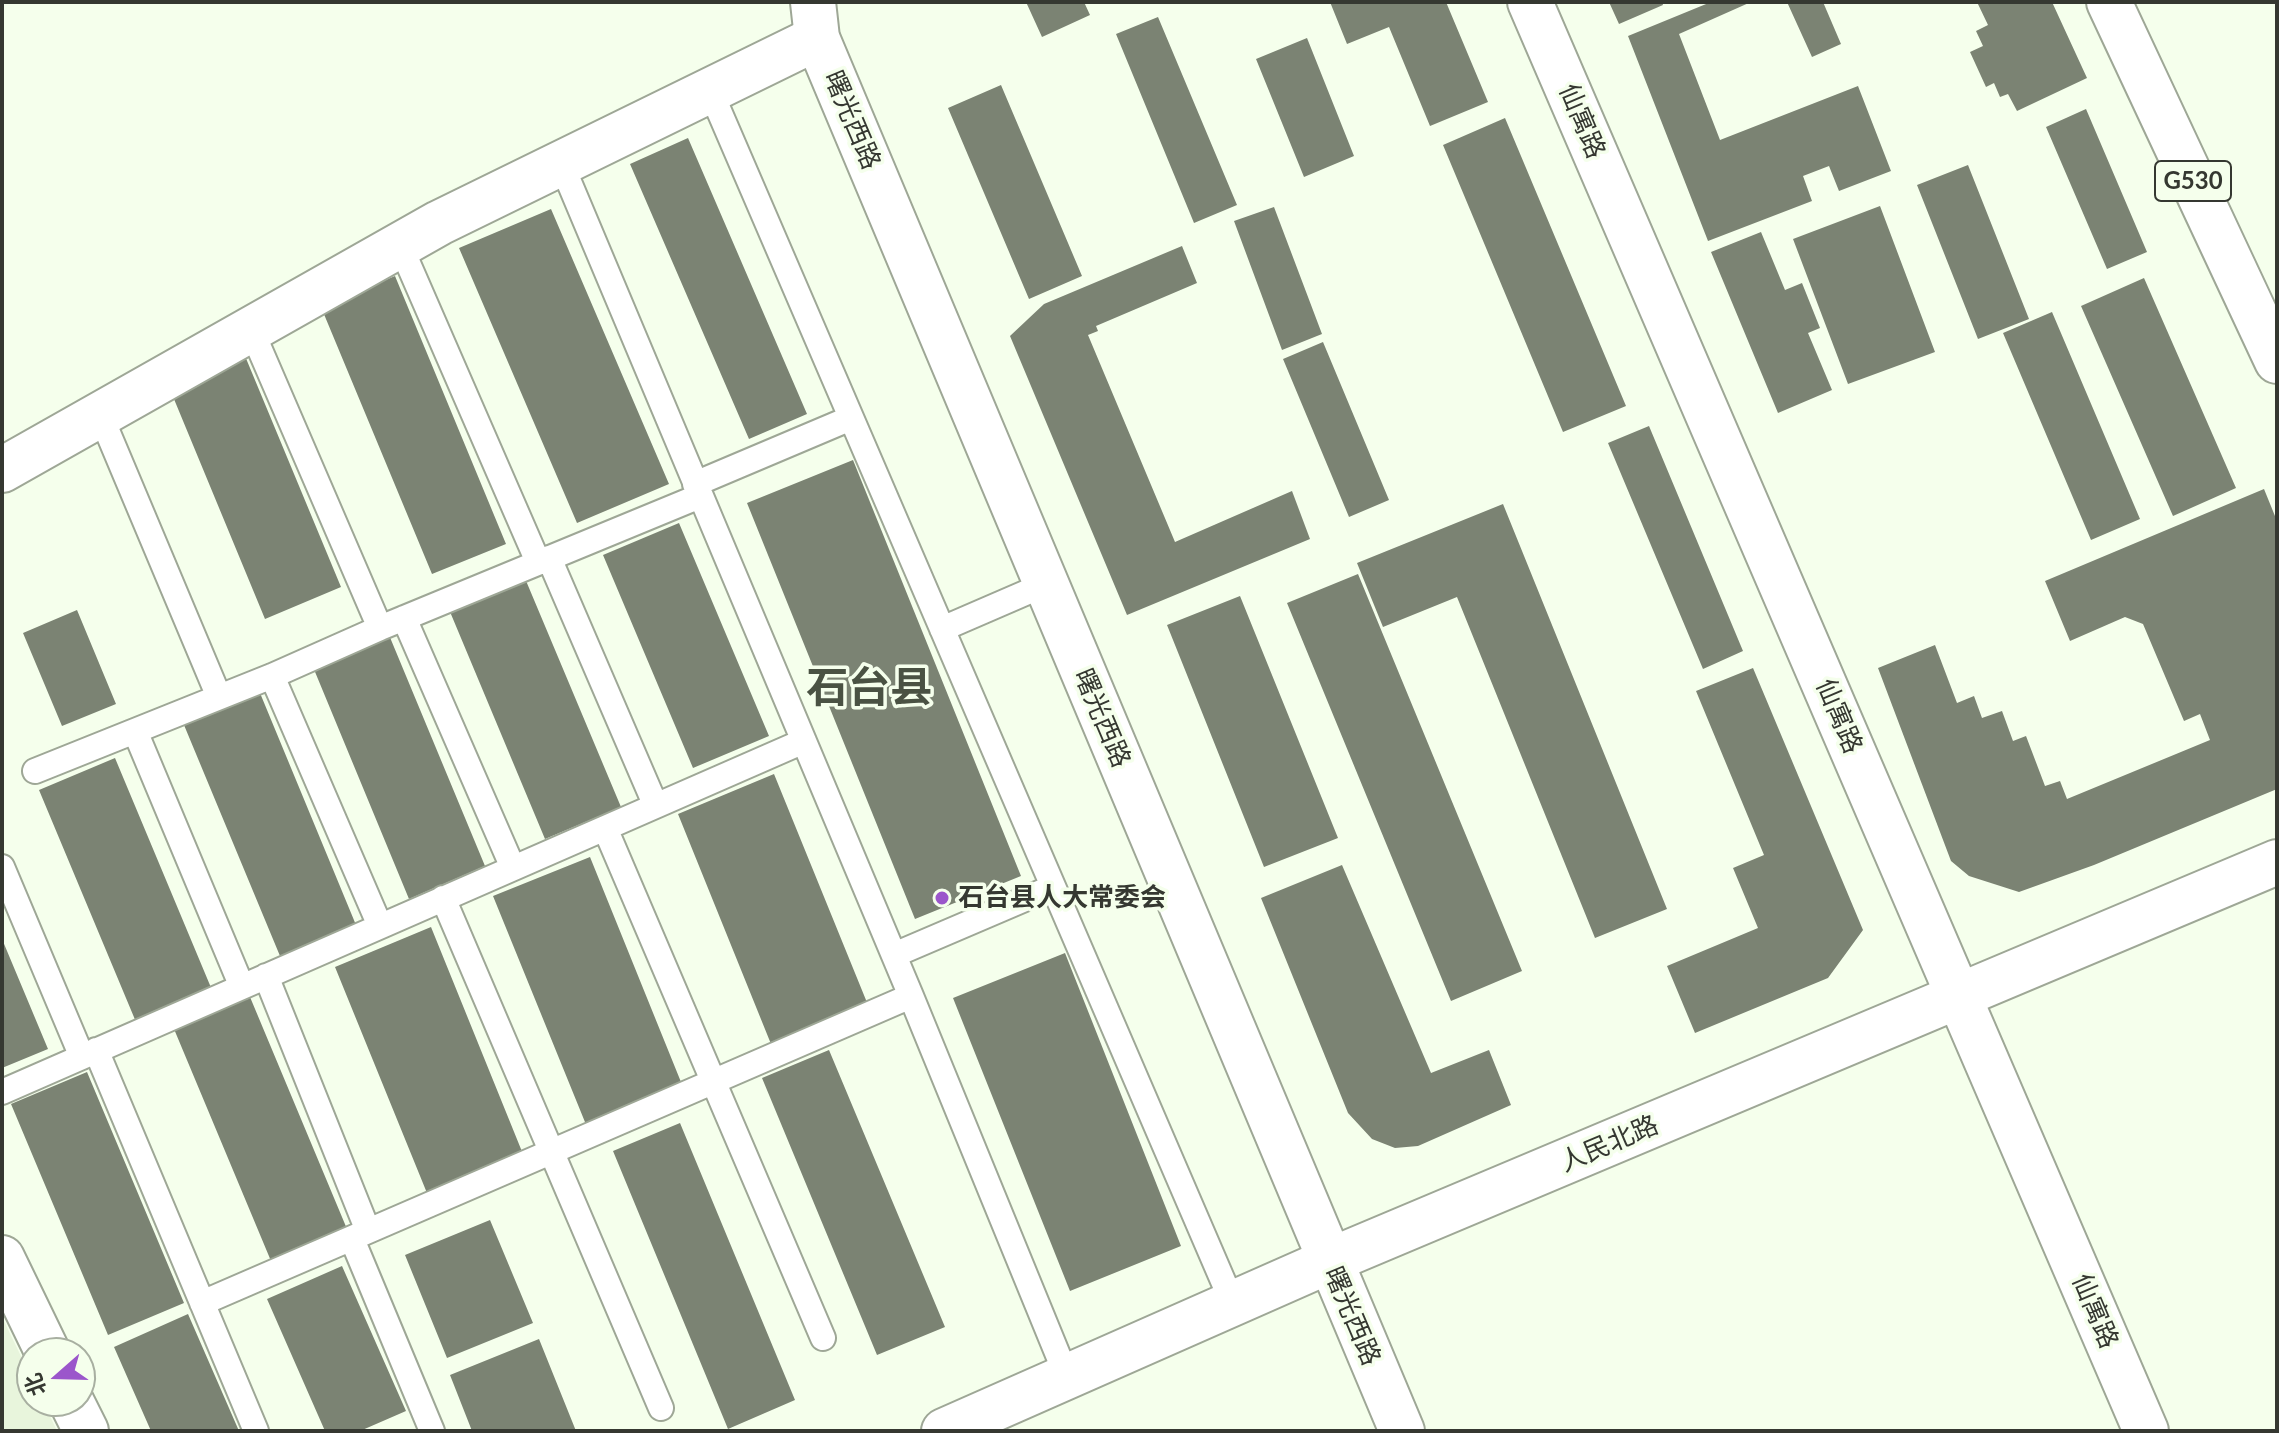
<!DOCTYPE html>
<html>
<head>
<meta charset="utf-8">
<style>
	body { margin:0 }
	#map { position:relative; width:2279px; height:1433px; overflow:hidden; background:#f5ffec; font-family:Lato,"Noto Sans SC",sans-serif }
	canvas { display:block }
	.frame { position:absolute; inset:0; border:4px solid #353831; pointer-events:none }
	.north { position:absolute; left:16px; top:1337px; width:80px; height:80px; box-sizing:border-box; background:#f5ffec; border:2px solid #a8afa1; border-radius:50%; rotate:250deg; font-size:22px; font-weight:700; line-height:32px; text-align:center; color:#353831 }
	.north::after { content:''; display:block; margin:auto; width:28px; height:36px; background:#9b56cb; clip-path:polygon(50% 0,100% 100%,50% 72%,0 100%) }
</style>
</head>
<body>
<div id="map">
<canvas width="2279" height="1433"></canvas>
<div class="frame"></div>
<div class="north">北</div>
</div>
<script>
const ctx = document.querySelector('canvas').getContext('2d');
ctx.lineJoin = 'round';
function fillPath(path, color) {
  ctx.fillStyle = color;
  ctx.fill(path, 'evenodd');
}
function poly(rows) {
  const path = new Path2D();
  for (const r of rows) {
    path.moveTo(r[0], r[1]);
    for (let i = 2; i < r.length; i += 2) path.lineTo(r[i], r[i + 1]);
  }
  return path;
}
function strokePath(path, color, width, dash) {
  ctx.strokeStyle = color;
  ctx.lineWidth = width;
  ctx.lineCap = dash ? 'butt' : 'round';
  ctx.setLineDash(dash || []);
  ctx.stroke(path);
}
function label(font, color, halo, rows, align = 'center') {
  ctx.font = font + ' Lato,"Noto Sans SC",sans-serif';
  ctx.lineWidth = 7;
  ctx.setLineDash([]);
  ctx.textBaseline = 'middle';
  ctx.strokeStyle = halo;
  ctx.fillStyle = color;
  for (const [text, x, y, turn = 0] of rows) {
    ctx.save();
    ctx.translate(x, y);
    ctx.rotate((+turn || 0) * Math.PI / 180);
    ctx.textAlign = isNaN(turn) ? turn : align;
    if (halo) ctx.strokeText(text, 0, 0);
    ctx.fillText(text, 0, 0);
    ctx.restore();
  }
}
fillPath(poly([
	[2,1317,32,1379,32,1401,43,1401,57,1431,2,1431]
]), '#e8f5dc');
fillPath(poly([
	[1026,2,1084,2,1090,15,1042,37],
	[1330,2,1446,2,1488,102,1430,126,1389,27,1347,44],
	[1609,2,1662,2,1663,5,1619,24],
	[1711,2,1751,2,1679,34,1720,140,1858,86,1891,171,1839,191,1829,166,1803,176,1812,201,1708,241,1628,36],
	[1787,2,1823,2,1841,44,1812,57],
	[1977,2,2052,2,2087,78,2017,111,2008,94,2000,97,1994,83,1986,87,1970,52,1983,46,1976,31,1988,25],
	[1158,17,1237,205,1194,223,1116,34],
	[1307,38,1354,156,1304,177,1256,59],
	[1001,85,1082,276,1029,299,948,108],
	[2086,109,2147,252,2107,269,2046,127],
	[1505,118,1626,406,1563,432,1443,145],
	[688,138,807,414,749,439,630,164],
	[1968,165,2029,319,1978,339,1917,185],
	[1880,206,1935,352,1848,384,1793,239],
	[1274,207,1322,334,1282,350,1234,221],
	[551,209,669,484,577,523,459,248],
	[1761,232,1785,290,1802,283,1820,328,1808,333,1832,390,1778,413,1711,252],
	[1182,246,1197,283,1096,326,1098,331,1088,335,1175,542,1292,491,1310,539,1127,615,1010,336,1044,304],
	[395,276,506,544,432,574,321,307],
	[2144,278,2236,488,2173,516,2081,306],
	[2052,312,2140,519,2091,540,2003,333],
	[1323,342,1389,500,1349,517,1283,359],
	[245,356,341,587,265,619,169,387],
	[1649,426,1743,651,1703,669,1608,443],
	[853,460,1021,876,915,919,747,503],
	[2264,489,2277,521,2277,789,2094,865,2019,892,1969,876,1951,861,1878,668,1935,645,1957,703,1974,696,1982,718,2002,711,2013,741,2026,736,2045,786,2060,781,2067,799,2210,740,2200,714,2184,721,2143,624,2125,617,2070,641,2045,581],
	[1503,504,1667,909,1595,938,1457,597,1383,627,1357,563],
	[679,523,769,736,693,768,603,555],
	[1358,574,1522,971,1451,1001,1287,603],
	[524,576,621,807,545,839,448,607],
	[1240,596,1338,838,1264,867,1167,625],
	[77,610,116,704,62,726,23,633],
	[389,635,485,866,409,899,313,667],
	[1753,668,1863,930,1828,978,1695,1033,1667,966,1758,928,1733,868,1764,855,1696,691],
	[260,693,356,925,280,956,184,725],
	[115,758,212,990,136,1022,39,790],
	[774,774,868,1005,771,1044,678,814],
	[590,857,683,1087,587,1127,493,896],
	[1342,865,1431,1073,1489,1050,1511,1105,1418,1146,1395,1148,1372,1139,1348,1113,1261,898],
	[431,927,525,1159,429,1198,335,967],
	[2,939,48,1049,2,1068],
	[1065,953,1181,1246,1070,1291,953,998],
	[250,997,347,1229,271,1261,174,1029],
	[829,1050,945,1327,877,1355,762,1078],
	[87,1072,184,1303,108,1335,11,1104],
	[680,1123,795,1400,728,1429,613,1151],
	[490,1220,533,1323,447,1358,405,1255],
	[342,1266,406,1411,360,1431,325,1431,267,1299],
	[188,1314,239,1431,151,1431,114,1347],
	[539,1339,576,1431,472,1431,450,1375]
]), '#7b8373');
const lane = poly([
	[710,90,1233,1304],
	[561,163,911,996,1067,1377],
	[400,245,538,562],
	[251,329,380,628],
	[100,414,219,697],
	[695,484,851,418],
	[549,558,655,804],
	[404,618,513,868],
	[942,629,1046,584],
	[272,676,380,926],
	[135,731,242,987],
	[35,771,272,676,380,628,700,496],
	[605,828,823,1338],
	[2,867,82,1057],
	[443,898,661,1408],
	[894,955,1053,887],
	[266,976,368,1231],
	[96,1050,256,1431],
	[2,1092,804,741],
	[352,1239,432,1431],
	[202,1303,911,996]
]);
const street = poly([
	[2,470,439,223,817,38],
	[2,1258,48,1353],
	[71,1401,86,1431]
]);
const secondary = poly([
	[813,2,817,38,1402,1431],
	[1530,2,2146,1431]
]);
const primary = poly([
	[944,1431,1329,1261,2277,862]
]);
const highway = poly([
	[2109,2,2277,361]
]);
strokePath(lane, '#9ea796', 28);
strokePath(street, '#9ea796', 48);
strokePath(secondary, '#9ea796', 48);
strokePath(primary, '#9ea796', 48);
strokePath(highway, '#9ea796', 48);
strokePath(lane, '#fff', 24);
strokePath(street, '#fff', 44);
strokePath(secondary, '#fff', 44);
strokePath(primary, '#fff', 44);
strokePath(highway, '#fff', 44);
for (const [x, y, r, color] of [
	[942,898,8,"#9b56cb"]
]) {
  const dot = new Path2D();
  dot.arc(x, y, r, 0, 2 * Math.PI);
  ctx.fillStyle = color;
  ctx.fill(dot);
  strokePath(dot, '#f5ffec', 3);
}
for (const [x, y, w] of [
	[2193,181,76]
]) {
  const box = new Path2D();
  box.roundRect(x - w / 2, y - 20, w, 40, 6);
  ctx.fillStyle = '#f5ffec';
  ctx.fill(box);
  strokePath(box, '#353831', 2);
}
label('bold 24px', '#353831', null, [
	["G530",2193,181]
]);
label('26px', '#353831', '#f5ffec', [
	["曙光西路",852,120,67],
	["仙寓路",1582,121,67],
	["仙寓路",1839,716,67],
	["曙光西路",1102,718,67],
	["人民北路",1609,1144,-23],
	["仙寓路",2095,1311,67],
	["曙光西路",1352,1316,67]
]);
label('bold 26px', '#353831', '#f5ffec', [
	["石台县人大常委会",958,898]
], 'left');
label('bold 42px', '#4a5243', '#f5ffec', [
	["石台县",869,688]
]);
</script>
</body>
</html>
